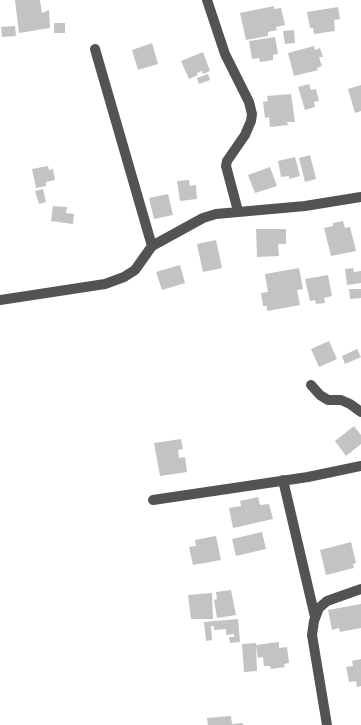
<!DOCTYPE html>
<html>
<head>
<meta charset="utf-8">
<style>
	body { margin:0 }
	canvas { display:block; background:#fff }
</style>
</head>
<body>
<canvas width="361" height="725"></canvas>
<script>
const ctx = document.querySelector('canvas').getContext('2d');
ctx.lineJoin = 'round';
function fillPath(path, color) {
  ctx.fillStyle = color;
  ctx.fill(path, 'evenodd');
}
function poly(rows) {
  const path = new Path2D();
  for (const r of rows) {
    path.moveTo(r[0], r[1]);
    for (let i = 2; i < r.length; i += 2) path.lineTo(r[i], r[i + 1]);
  }
  return path;
}
function strokePath(path, color, width, dash) {
  ctx.strokeStyle = color;
  ctx.lineWidth = width;
  ctx.lineCap = dash ? 'butt' : 'round';
  ctx.setLineDash(dash || []);
  ctx.stroke(path);
}
fillPath(poly([
	[15,0,40,0,42,13,49,10,50,28,19,33],
	[274,6,274,9,281,8,285,25,276,27,277,30,268,32,268,36,246,40,240,13],
	[338,7,340,19,334,20,335,31,314,34,313,28,310,28,307,12],
	[54,23,65,23,65,33,54,33],
	[15,26,16,36,2,37,1,27],
	[294,30,295,43,285,44,283,31],
	[275,37,278,54,273,55,273,60,260,62,259,58,252,59,249,41],
	[152,43,158,64,138,70,132,50],
	[314,46,315,50,320,48,323,57,319,57,322,66,317,68,318,70,294,76,288,53],
	[203,52,210,71,203,74,202,71,197,73,198,75,189,79,181,61],
	[208,74,210,80,199,84,197,78],
	[309,84,311,90,316,89,319,101,314,102,315,107,305,110,298,87],
	[361,85,361,111,355,113,348,89],
	[291,94,295,122,287,122,288,125,270,127,269,117,265,118,263,102,268,101,267,96],
	[310,155,316,179,305,182,299,158],
	[295,157,300,176,289,179,289,176,281,177,278,161],
	[48,166,49,170,53,169,55,180,46,182,46,186,36,188,32,169],
	[270,167,277,186,255,193,248,175],
	[189,180,190,186,196,185,197,199,180,201,177,181],
	[43,189,46,202,39,204,35,191],
	[168,194,173,215,154,219,149,198],
	[53,206,67,207,66,213,74,214,73,224,51,221],
	[343,221,345,228,350,227,356,251,331,256,324,228,333,226,333,223],
	[256,229,286,229,286,244,278,244,279,256,257,257],
	[216,240,222,268,203,272,197,244],
	[180,265,185,283,162,290,156,272],
	[299,268,303,289,297,290,300,305,267,311,267,306,263,306,261,293,268,292,265,274],
	[353,268,354,272,361,271,361,283,347,285,345,269],
	[328,275,332,296,324,298,325,303,316,304,315,300,310,301,305,279],
	[349,289,361,289,361,298,350,299],
	[329,341,337,359,319,367,311,349],
	[357,349,361,357,345,364,342,356],
	[354,426,361,435,361,444,346,456,335,441],
	[181,439,183,449,178,450,179,458,185,457,187,472,160,476,154,443],
	[258,497,260,505,269,504,273,519,233,528,229,508,241,506,240,501],
	[262,532,266,549,236,556,232,539],
	[216,536,221,560,193,565,189,547,196,546,195,540],
	[351,542,356,563,353,564,354,568,326,575,320,550],
	[231,590,236,615,217,618,214,600,217,599,216,592],
	[212,593,213,619,191,619,188,595],
	[361,604,361,628,340,632,339,628,332,630,328,610],
	[238,619,240,642,230,643,229,637,234,637,234,634,226,635,226,629,214,630,214,626,211,626,212,640,206,641,204,622],
	[279,642,279,648,287,647,289,663,284,664,285,667,271,669,270,666,264,666,263,657,258,658,256,645],
	[256,643,257,671,244,672,242,644],
	[361,659,361,686,357,687,356,681,349,682,346,667,353,666,352,661],
	[231,716,232,724,243,723,243,725,208,725,207,718]
]), '#c3c3c3');
strokePath(poly([
	[207,0,225,54,249,102,252,114,251,121,245,135,227,161,226,166,238,211],
	[95,49,152,246],
	[0,300,105,284,124,277,135,270,152,246,203,218,216,214,305,206,361,197],
	[311,385,320,395,328,400,341,400,350,404,361,412],
	[283,480,315,617],
	[153,500,308,477,361,466],
	[327,725,312,635,314,621,319,608,327,601,361,589]
]), '#535353', 10);
</script>
</body>
</html>
